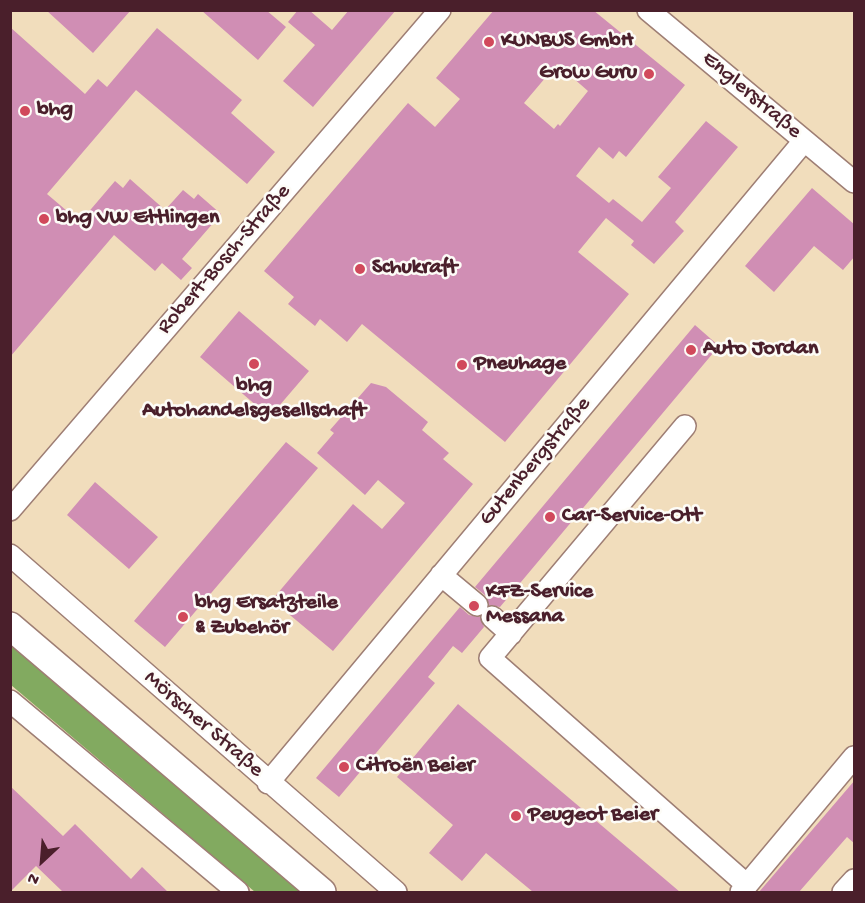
<!DOCTYPE html>
<html>
<head>
<meta charset="utf-8">
<style>
	body { margin:0 }
	#map { position:relative; width:865px; height:903px; overflow:hidden; background:#f1ddbc; font-family:"Gochi Hand",sans-serif }
	canvas { display:block }
	.frame { position:absolute; inset:0; border:12px solid #4a1f2b; pointer-events:none }
	.north { position:absolute; left:12px; top:831px; width:60px; height:60px; -webkit-text-stroke:4px #fdfcf7; paint-order:stroke; rotate:206deg; font-size:16px; font-weight:700; line-height:24px; text-align:center; color:#4a1f2b }
	.north::after { content:''; display:block; margin:auto; width:21px; height:27px; background:#4a1f2b; clip-path:polygon(50% 0,100% 100%,50% 72%,0 100%) }
</style>
</head>
<body>
<div id="map">
<canvas width="865" height="903"></canvas>
<div class="frame"></div>
<div class="north">N</div>
</div>
<script>
const ctx = document.querySelector('canvas').getContext('2d');
ctx.lineJoin = 'round';
function fillPath(path, color) {
  ctx.fillStyle = color;
  ctx.fill(path, 'evenodd');
}
function poly(rows) {
  const path = new Path2D();
  for (const r of rows) {
    path.moveTo(r[0], r[1]);
    for (let i = 2; i < r.length; i += 2) path.lineTo(r[i], r[i + 1]);
  }
  return path;
}
function strokePath(path, color, width, dash) {
  ctx.strokeStyle = color;
  ctx.lineWidth = width;
  ctx.lineCap = dash ? 'butt' : 'round';
  ctx.setLineDash(dash || []);
  ctx.stroke(path);
}
function label(font, color, halo, rows, align = 'center') {
  ctx.font = font + ' "Gochi Hand",sans-serif';
  ctx.lineWidth = 5;
  ctx.setLineDash([]);
  ctx.textBaseline = 'middle';
  ctx.strokeStyle = halo;
  ctx.fillStyle = color;
  for (const [text, x, y, turn = 0] of rows) {
    ctx.save();
    ctx.translate(x, y);
    ctx.rotate((+turn || 0) * Math.PI / 180);
    ctx.textAlign = isNaN(turn) ? turn : align;
    if (halo) ctx.strokeText(text, 0, 0);
    ctx.fillText(text, 0, 0);
    ctx.restore();
  }
}
fillPath(poly([
	[10,639,307,892,255,892,11,685]
]), '#82aa60');
fillPath(poly([
	[46,10,131,10,93,53],
	[201,10,266,10,286,27,258,60],
	[298,10,309,10,332,30,349,10,396,10,313,107,283,81,315,45,288,22],
	[494,10,593,10,685,85,626,157,619,151,613,159,599,147,576,176,609,203,613,199,642,222,671,188,658,177,706,121,738,147,675,222,684,231,654,264,631,245,634,241,606,218,578,252,629,294,505,442,362,324,347,342,320,319,315,326,288,304,294,297,264,271,408,103,435,127,460,99,436,78],
	[557,64,588,91,560,126,558,124,554,129,524,103],
	[10,27,85,94,98,79,107,87,157,28,242,100,231,113,275,152,247,184,136,90,47,194,80,222,115,181,123,188,130,179,165,210,183,190,194,199,198,194,221,214,182,259,192,268,181,280,162,263,155,271,114,235,10,357],
	[812,188,855,225,855,256,843,270,814,246,774,292,745,266],
	[239,311,309,371,273,413,262,403,258,407,200,357],
	[695,325,719,346,500,607,489,605,486,596,475,587],
	[371,383,386,387,428,422,422,430,449,453,443,459,473,484,333,651,272,600,353,504,382,529,405,503,378,480,365,495,317,453,334,433,330,430],
	[286,442,318,468,165,647,134,621],
	[95,482,158,537,129,569,67,515],
	[460,607,469,615,480,617,484,627,462,653,453,646,428,677,435,683,339,797,316,778],
	[458,704,640,858,680,892,533,892,486,853,462,881,429,853,453,825,397,777],
	[855,780,855,844,847,837,799,892,759,892],
	[10,786,63,836,75,824,131,879,142,867,168,892,63,892,36,866,10,892]
]), '#d08eb4');
const minor = poly([
	[648,10,854,182],
	[685,426,490,658,747,885],
	[10,510,440,10],
	[10,555,396,892],
	[441,575,477,605],
	[492,617,511,634],
	[10,701,238,892],
	[268,783,804,141],
	[741,892,854,757],
	[843,892,854,880]
]);
const major = poly([
	[10,626,322,892]
]);
strokePath(minor, '#9e7e74', 24);
strokePath(major, '#9e7e74', 30);
strokePath(minor, '#fff', 21);
strokePath(major, '#fff', 27);
for (const [x, y, r, color] of [
	[489,42,6,"#d1495b"],
	[649,74,6,"#d1495b"],
	[25,111,6,"#d1495b"],
	[44,219,6,"#d1495b"],
	[360,269,6,"#d1495b"],
	[691,350,6,"#d1495b"],
	[254,364,6,"#d1495b"],
	[462,365,6,"#d1495b"],
	[550,517,6,"#d1495b"],
	[474,606,6,"#d1495b"],
	[183,617,6,"#d1495b"],
	[344,767,6,"#d1495b"],
	[516,816,6,"#d1495b"]
]) {
  const dot = new Path2D();
  dot.arc(x, y, r, 0, 2 * Math.PI);
  ctx.fillStyle = color;
  ctx.fill(dot);
  strokePath(dot, '#fdfcf7', 2);
}
label('bold 22px', '#4a1f2b', '#fdfcf7', [
	["KUNBUS GmbH",501,42],
	["Grow Guru",637,74,"right"],
	["bhg",37,111],
	["bhg VW Ettlingen",56,219],
	["Schukraft",372,269],
	["Auto Jordan",703,350],
	["Pneuhage",474,365],
	["bhg",254,387,"center"],
	["Autohandelsgesellschaft",254,412,"center"],
	["Car-Service-Ott",562,517],
	["KFZ-Service",486,593],
	["Messana",486,618],
	["bhg Ersatzteile",195,604],
	["& Zubehör",195,629],
	["Citroën Beier",356,767],
	["Peugeot Beier",528,816]
], 'left');
label('22px', '#4a1f2b', '#fdfcf7', [
	["Englerstraße",751,96,40],
	["Robert-Bosch-Straße",225,260,-49],
	["Gutenbergstraße",536,462,-50],
	["Mörscher Straße",203,725,41]
]);
</script>
</body>
</html>
